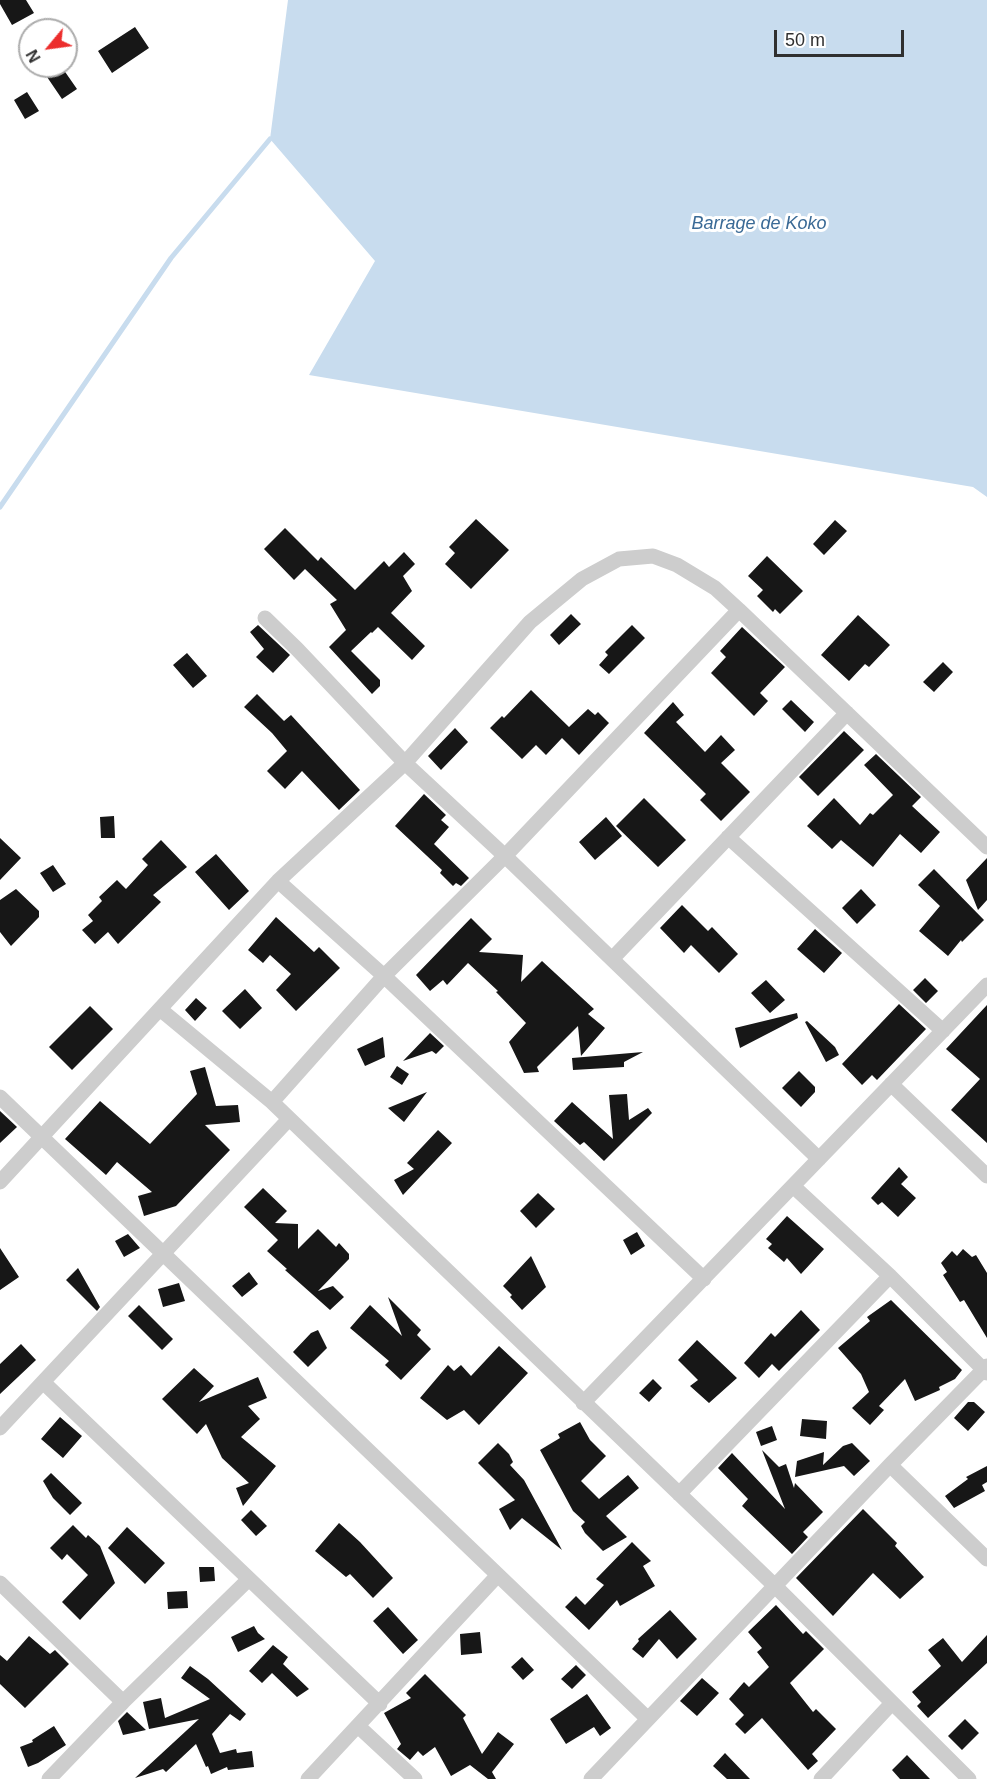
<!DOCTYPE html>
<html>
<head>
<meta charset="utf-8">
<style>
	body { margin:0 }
	#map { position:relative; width:987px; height:1779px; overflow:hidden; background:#fff; font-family:Helvetica,sans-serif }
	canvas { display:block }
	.north { position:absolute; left:18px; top:18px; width:60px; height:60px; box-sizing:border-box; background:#fff; border:2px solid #acacac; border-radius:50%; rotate:241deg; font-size:16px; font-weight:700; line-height:24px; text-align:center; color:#303030 }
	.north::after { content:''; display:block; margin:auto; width:21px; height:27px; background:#ec2d2c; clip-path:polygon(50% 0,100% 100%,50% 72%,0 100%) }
	.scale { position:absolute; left:774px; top:30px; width:130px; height:27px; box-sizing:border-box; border:3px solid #303030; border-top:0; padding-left:8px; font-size:18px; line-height:21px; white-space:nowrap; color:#303030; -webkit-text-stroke:4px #fff; paint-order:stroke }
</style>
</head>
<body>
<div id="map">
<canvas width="987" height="1779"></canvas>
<div class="north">N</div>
<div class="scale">50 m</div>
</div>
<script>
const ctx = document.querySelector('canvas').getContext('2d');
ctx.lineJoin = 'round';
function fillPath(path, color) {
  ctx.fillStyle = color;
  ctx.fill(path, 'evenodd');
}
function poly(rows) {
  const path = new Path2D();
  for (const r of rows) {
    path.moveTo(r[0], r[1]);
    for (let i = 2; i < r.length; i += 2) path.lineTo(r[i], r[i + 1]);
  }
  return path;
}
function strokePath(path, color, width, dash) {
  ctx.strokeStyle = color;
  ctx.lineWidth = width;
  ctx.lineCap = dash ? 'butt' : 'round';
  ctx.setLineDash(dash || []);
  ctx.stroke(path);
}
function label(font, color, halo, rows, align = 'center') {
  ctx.font = font + ' Helvetica,sans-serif';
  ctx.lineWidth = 6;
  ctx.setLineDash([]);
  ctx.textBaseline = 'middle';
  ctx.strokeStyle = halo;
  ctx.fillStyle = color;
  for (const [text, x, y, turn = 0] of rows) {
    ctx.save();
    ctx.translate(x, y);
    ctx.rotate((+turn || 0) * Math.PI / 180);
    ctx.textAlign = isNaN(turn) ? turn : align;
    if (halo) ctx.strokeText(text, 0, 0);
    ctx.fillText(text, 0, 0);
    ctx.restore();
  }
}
fillPath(poly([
	[288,0,987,0,987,497,973,487,309,375,375,261,270,139]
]), '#c8dcee');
strokePath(poly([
	[0,507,171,258,270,139]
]), '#c8dcee', 5);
fillPath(poly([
	[0,0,26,0,34,13,12,25,0,4],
	[135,27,149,48,112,73,98,51],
	[57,66,61,66,77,89,62,99,45,74],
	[27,92,39,111,25,119,14,100],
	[476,519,509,550,471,589,445,564,455,553,449,547],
	[835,520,847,531,824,555,813,544],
	[285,528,318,561,321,557,355,590,384,561,389,567,404,552,415,564,403,576,412,591,391,613,425,646,412,660,378,627,372,633,371,632,351,651,380,680,380,686,372,694,329,647,346,630,330,604,337,600,305,569,294,580,264,549],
	[767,556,803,591,780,614,775,609,773,612,757,596,763,590,748,576],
	[571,614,581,624,559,645,550,635],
	[858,615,890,645,869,667,865,664,849,681,821,655],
	[258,625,290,655,273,673,256,657,264,649,250,632],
	[632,625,645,638,609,674,599,665,608,655,605,652],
	[742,627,785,667,760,693,768,701,754,716,711,673,726,657,720,651],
	[187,653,207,676,193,688,173,665],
	[943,662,953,672,934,692,923,682],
	[531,690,569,727,588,709,595,715,598,712,609,723,579,755,562,738,546,755,536,745,522,759,490,728,502,716,504,718],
	[257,694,284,721,291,715,360,790,339,810,302,771,285,789,267,771,287,751,272,733,244,707],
	[791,700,814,722,805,732,782,709],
	[673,702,684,715,676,722,705,752,721,735,735,750,721,763,750,792,721,821,700,800,706,794,644,733],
	[455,728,468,742,441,770,428,756],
	[844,731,864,750,818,796,799,777],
	[876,754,921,797,912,806,940,832,921,853,900,834,873,867,841,840,832,849,807,826,834,798,860,825,870,813,873,815,893,795,864,765],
	[424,794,446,815,441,820,449,827,434,844,469,878,461,886,456,883,453,886,440,873,442,870,395,826],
	[644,798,686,840,658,867,616,826],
	[114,816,115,838,101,838,100,817],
	[606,817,622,836,595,860,579,842],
	[0,838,21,858,0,880],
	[161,840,187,867,153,895,161,902,118,944,108,932,95,944,82,930,93,921,88,915,102,901,99,897,117,880,126,889,148,865,142,859],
	[216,854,249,891,229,910,195,872],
	[987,858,987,900,978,910,966,880],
	[53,865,66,884,53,892,40,873],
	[934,869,984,920,962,942,961,940,948,956,919,931,940,906,918,885],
	[16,889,39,911,39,917,11,946,0,932,0,900],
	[861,889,876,905,857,924,842,908],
	[682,905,708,931,712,927,738,954,719,973,691,945,684,953,660,928],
	[276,917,314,952,319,947,340,968,296,1011,276,990,291,974,270,955,263,963,248,950],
	[471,918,492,939,479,952,523,955,521,982,542,961,594,1009,588,1014,605,1028,581,1056,578,1026,537,1067,539,1072,524,1073,509,1042,526,1023,496,992,498,991,468,963,447,985,443,980,430,991,416,975],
	[815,929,842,953,824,973,797,949],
	[925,978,938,991,926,1003,913,990],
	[766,980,785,1000,770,1013,751,993],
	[245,989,262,1008,240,1029,222,1011],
	[196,998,207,1008,195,1021,185,1010],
	[899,1004,926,1029,877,1080,872,1075,862,1085,842,1064],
	[987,1005,987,1143,951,1110,980,1079,946,1049],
	[90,1006,113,1029,72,1070,49,1047],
	[797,1013,798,1018,740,1048,735,1028],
	[807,1021,835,1047,839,1055,826,1062,805,1022],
	[430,1033,444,1046,436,1054,432,1051,403,1061],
	[383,1037,385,1057,365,1066,357,1049],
	[643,1052,624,1062,624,1067,573,1070,572,1058],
	[397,1066,409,1074,402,1085,390,1077],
	[205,1067,216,1106,238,1105,240,1122,205,1125,230,1150,176,1206,144,1216,138,1196,152,1192,117,1162,106,1175,65,1139,100,1101,150,1144,197,1094,190,1071],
	[799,1071,815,1087,815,1092,801,1107,782,1088],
	[427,1092,404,1122,388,1108],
	[627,1094,629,1120,648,1108,652,1113,604,1161,584,1142,580,1145,554,1121,572,1102,613,1139,609,1095],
	[0,1111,17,1127,0,1143],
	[438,1130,452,1143,403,1195,394,1180,414,1169,407,1163],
	[899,1167,908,1177,901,1184,916,1198,898,1217,882,1202,878,1205,871,1198],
	[263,1188,287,1211,275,1223,298,1224,298,1249,318,1229,336,1247,339,1243,349,1254,349,1259,318,1291,333,1286,344,1297,330,1310,285,1270,287,1269,267,1251,278,1240,244,1207],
	[538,1193,555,1209,536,1228,520,1211],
	[787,1216,824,1249,801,1274,787,1258,784,1262,768,1248,772,1244,766,1239],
	[637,1232,645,1246,631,1255,623,1240],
	[128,1234,140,1248,124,1257,115,1241],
	[0,1248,19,1277,0,1290],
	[963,1249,972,1257,976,1255,987,1273,987,1338,964,1300,960,1302,943,1275,947,1272,941,1263,952,1251,957,1256],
	[531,1256,546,1287,522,1310,510,1297,512,1295,503,1286],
	[78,1268,100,1307,97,1311,66,1280],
	[249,1272,258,1284,242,1297,232,1286],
	[179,1283,185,1301,163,1307,158,1289],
	[388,1297,421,1330,417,1335,431,1349,401,1380,385,1365,389,1361,350,1328,370,1305,402,1336],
	[891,1300,962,1370,955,1379,939,1387,940,1390,915,1401,905,1379,879,1406,884,1410,870,1425,852,1408,869,1392,861,1374,838,1348,870,1321,867,1317],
	[139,1305,173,1339,162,1350,128,1316],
	[801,1310,820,1330,779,1371,772,1364,759,1378,744,1363,771,1333,775,1337],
	[318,1330,327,1348,308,1367,293,1352,311,1333],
	[697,1340,737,1378,709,1403,690,1386,698,1380,678,1360],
	[21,1344,36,1360,0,1394,0,1364],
	[499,1346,528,1373,479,1425,464,1410,447,1420,420,1398,448,1365,454,1371,461,1365,471,1376],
	[194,1368,214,1386,199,1402,258,1377,267,1398,248,1406,260,1419,241,1437,276,1466,243,1506,236,1488,249,1483,222,1458,206,1424,197,1434,162,1399],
	[653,1379,662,1388,649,1402,639,1393],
	[968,1402,974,1402,985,1412,968,1431,954,1418],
	[60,1417,82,1436,63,1458,41,1439],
	[802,1419,827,1421,826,1439,800,1436],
	[580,1422,590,1440,606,1456,581,1481,599,1499,628,1475,639,1488,606,1516,627,1537,603,1551,585,1533,581,1526,585,1522,573,1511,540,1450,560,1438,558,1434],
	[772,1426,777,1440,761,1446,756,1432],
	[498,1443,509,1454,513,1462,510,1465,524,1480,562,1550,522,1518,510,1530,499,1509,515,1500,478,1463],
	[852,1443,870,1461,854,1476,844,1466,795,1477,797,1461,824,1452,823,1465,843,1446],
	[762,1450,779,1467,786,1464,794,1488,795,1483,823,1512,803,1532,808,1537,792,1554,742,1506,748,1499,718,1468,732,1453,785,1509],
	[987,1466,987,1482,982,1485,985,1491,954,1508,945,1496,968,1479,966,1477],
	[51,1473,82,1503,70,1515,53,1498,43,1481],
	[863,1509,897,1543,895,1546,924,1577,900,1599,873,1573,833,1616,796,1578],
	[251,1510,267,1526,256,1536,241,1520],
	[339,1523,360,1542,393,1578,373,1598,350,1574,346,1577,315,1551],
	[73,1525,86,1538,88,1535,100,1546,115,1583,80,1620,62,1602,88,1575,67,1554,62,1560,50,1548],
	[127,1527,165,1563,145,1584,108,1548],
	[632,1542,651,1561,643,1566,655,1586,620,1606,617,1600,589,1630,565,1607,576,1596,585,1605,604,1585,596,1579],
	[199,1567,214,1567,215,1581,200,1582],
	[187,1591,188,1608,168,1609,167,1592],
	[776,1605,803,1634,806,1631,824,1649,790,1683,813,1712,816,1709,836,1729,812,1754,818,1761,808,1770,762,1718,745,1734,735,1724,744,1715,729,1699,744,1682,749,1687,769,1667,757,1652,762,1648,748,1632],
	[388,1607,418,1640,403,1654,373,1621],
	[670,1610,697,1639,677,1659,659,1639,643,1658,632,1649,639,1641,638,1639],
	[254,1626,258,1633,265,1639,238,1652,231,1637],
	[480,1632,482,1653,461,1655,460,1634],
	[987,1635,987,1663,928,1718,917,1706,921,1702,912,1692,941,1666,928,1650,943,1638,962,1662],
	[29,1636,50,1654,55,1650,69,1664,25,1708,0,1684,0,1655,7,1661],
	[273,1645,288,1657,283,1664,309,1689,297,1697,272,1673,262,1683,249,1671],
	[522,1657,534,1670,523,1680,511,1667],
	[576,1665,586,1675,572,1689,561,1679],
	[190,1666,208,1679,246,1714,240,1721,230,1714,212,1734,220,1753,236,1749,237,1753,252,1751,254,1767,228,1770,227,1767,211,1774,208,1766,206,1767,196,1744,166,1772,163,1769,135,1778,199,1719,149,1729,143,1702,161,1698,165,1718,210,1699,181,1678],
	[425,1674,466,1715,463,1718,482,1754,498,1732,514,1744,492,1772,496,1779,488,1779,470,1765,451,1776,435,1747,423,1756,418,1751,410,1760,397,1749,401,1744,384,1713,411,1698,406,1693],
	[702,1678,719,1693,697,1716,680,1701],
	[587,1694,611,1728,600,1736,594,1727,566,1744,550,1719],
	[127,1712,146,1730,123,1735,118,1721],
	[965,1719,979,1733,962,1750,948,1736],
	[54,1726,66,1745,38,1763,28,1767,20,1747,33,1742,32,1740],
	[725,1753,750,1779,727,1779,713,1766],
	[907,1755,930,1779,900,1779,892,1770]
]), '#171717');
strokePath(poly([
	[265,618,297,649,405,763,505,856,819,1159],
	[728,837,943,1031],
	[278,881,384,976,704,1279],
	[612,959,847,713],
	[161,1010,272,1102,775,1586,969,1779],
	[891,1084,987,1176],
	[0,1097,648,1719],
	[272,1102,384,976,505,856,739,610,987,847],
	[0,1182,278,881,405,763,530,622,582,579,619,559,653,556,677,565,715,588,739,610],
	[793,1186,890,1276,987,1373],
	[43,1382,380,1704],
	[583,1403,987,985],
	[0,1428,289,1119],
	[890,1465,987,1559],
	[679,1494,890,1276],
	[0,1583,123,1702],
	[358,1726,415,1779],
	[49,1779,123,1702,249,1579],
	[308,1779,498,1575],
	[591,1779,890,1465,987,1366],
	[821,1779,892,1703]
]), '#cdcdcd', 15);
label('italic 18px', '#3a6a96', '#fff', [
	["Barrage de Koko",759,224]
]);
</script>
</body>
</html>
